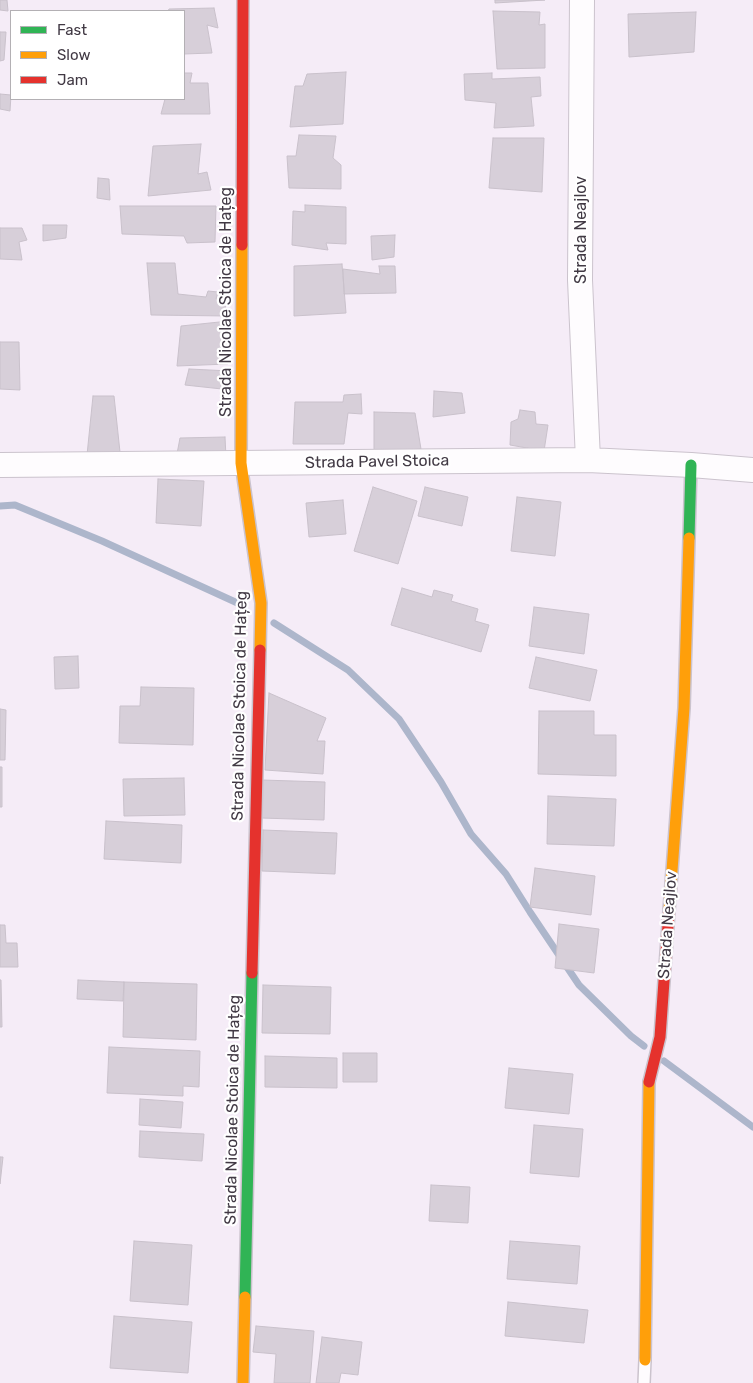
<!DOCTYPE html>
<html>
<head>
<meta charset="utf-8">
<style>
	body { margin:0 }
	#map { position:relative; width:753px; height:1383px; overflow:hidden; background:#f5ecf7; font-family:Rubik,sans-serif }
	canvas { display:block }
	.legend { position:absolute; left:10px; top:10px; width:175px; height:90px; box-sizing:border-box; background:#fff; border:1px solid #b3b0b4; margin:0; padding:6px 9px; list-style:none; font-size:15px; color:#413944 }
	.legend li { display:flex; align-items:center; gap:10px; height:25px }
	.legend b { width:25px; border:1px solid #b3b0b4 }
</style>
</head>
<body>
<div id="map">
<canvas width="753" height="1383"></canvas>
<ul class="legend">
<li><b style="height:6px;background:#30b455"></b>Fast</li>
<li><b style="height:6px;background:#ff9f0a"></b>Slow</li>
<li><b style="height:6px;background:#e5322d"></b>Jam</li>
</ul>
</div>
<script>
const ctx = document.querySelector('canvas').getContext('2d');
ctx.lineJoin = 'round';
function poly(rows) {
  const path = new Path2D();
  for (const r of rows) {
    path.moveTo(r[0], r[1]);
    for (let i = 2; i < r.length; i += 2) path.lineTo(r[i], r[i + 1]);
  }
  return path;
}
function strokePath(path, color, width, dash) {
  ctx.strokeStyle = color;
  ctx.lineWidth = width;
  ctx.lineCap = dash ? 'butt' : 'round';
  ctx.setLineDash(dash || []);
  ctx.stroke(path);
}
function fillPath(path, color) {
  ctx.fillStyle = color;
  ctx.fill(path, 'evenodd');
}
function label(font, color, halo, rows, align = 'center') {
  ctx.font = font + ' Rubik,sans-serif';
  ctx.lineWidth = 4.5;
  ctx.setLineDash([]);
  ctx.textBaseline = 'middle';
  ctx.strokeStyle = halo;
  ctx.fillStyle = color;
  for (const [text, x, y, turn = 0] of rows) {
    ctx.save();
    ctx.translate(x, y);
    ctx.rotate((+turn || 0) * Math.PI / 180);
    ctx.textAlign = isNaN(turn) ? turn : align;
    if (halo) ctx.strokeText(text, 0, 0);
    ctx.fillText(text, 0, 0);
    ctx.restore();
  }
}
strokePath(poly([
	[0,506,15,505,102,541,244,606],
	[274,623,348,670,399,719,441,782,471,834,506,874,530,912,579,985,631,1036,644,1046],
	[664,1061,753,1127]
]), '#adb6cb', 7);
const building = poly([
	[0,0,7,0,8,11,0,10,0,0],
	[495,0,545,0,495,3,495,0],
	[214,8,218,28,207,25,212,53,184,54,184,11,168,11,169,9,214,8],
	[493,11,540,12,539,25,545,24,545,68,497,69,493,11],
	[696,12,694,52,629,57,628,14,696,12],
	[0,32,6,32,4,60,0,61,0,32],
	[346,72,343,124,290,127,295,86,303,86,307,74,346,72],
	[184,73,192,73,190,83,208,83,210,114,161,114,165,99,184,99,184,73],
	[492,73,492,79,540,77,541,96,531,97,534,126,494,128,496,103,465,100,464,74,492,73],
	[0,94,11,95,10,111,0,109,0,94],
	[299,135,336,136,333,158,341,165,341,189,289,188,287,156,296,156,299,135],
	[493,138,544,138,542,192,489,188,493,138],
	[201,144,198,174,207,172,211,190,148,196,153,146,201,144],
	[98,178,109,179,110,200,97,198,98,178],
	[305,205,346,207,346,244,326,243,328,250,292,245,293,211,305,212,305,205],
	[120,206,216,206,215,242,187,243,184,236,122,234,120,206],
	[43,225,67,225,66,238,43,241,43,225],
	[0,228,22,228,27,240,19,242,22,260,0,259,0,228],
	[395,235,394,257,372,260,371,236,395,235],
	[147,263,175,263,178,294,206,297,208,291,218,292,216,299,224,298,227,316,151,315,147,263],
	[342,264,346,313,294,316,294,266,342,264],
	[379,266,395,266,396,293,344,294,343,269,380,274,379,266],
	[229,321,228,364,177,366,181,326,229,321],
	[0,342,19,342,20,390,0,389,0,342],
	[189,369,230,371,231,390,185,385,189,369],
	[434,391,462,393,465,413,433,417,434,391],
	[361,394,362,414,348,413,344,444,293,444,295,402,343,402,344,395,361,394],
	[93,396,114,396,120,452,87,455,93,396],
	[520,410,535,412,536,424,548,425,544,451,510,445,511,422,518,419,520,410],
	[374,412,415,413,421,449,374,453,374,412],
	[225,437,226,457,176,459,180,438,225,437],
	[158,479,204,481,201,526,156,523,158,479],
	[373,487,417,501,398,564,354,551,373,487],
	[425,487,468,497,462,526,418,516,425,487],
	[517,497,561,502,555,556,511,551,517,497],
	[343,500,346,534,309,537,306,503,343,500],
	[402,588,432,597,434,590,453,595,451,601,478,609,475,621,489,625,481,652,391,625,402,588],
	[534,607,589,614,584,654,529,646,534,607],
	[78,656,79,688,55,689,54,657,78,656],
	[536,657,597,670,590,701,529,688,536,657],
	[141,687,194,688,193,745,119,743,120,706,140,706,141,687],
	[269,693,326,718,317,741,325,741,323,774,265,770,269,693],
	[0,709,6,710,5,760,0,760,0,709],
	[539,711,594,711,594,735,616,735,616,776,538,774,539,711],
	[0,767,2,767,2,807,0,807,0,767],
	[184,778,185,815,124,816,123,779,184,778],
	[262,780,325,782,324,820,261,818,262,780],
	[548,796,616,799,614,846,547,844,548,796],
	[106,821,182,825,181,863,104,859,106,821],
	[263,830,337,833,335,874,262,871,263,830],
	[535,868,595,876,591,915,530,907,535,868],
	[559,924,599,929,594,973,555,968,559,924],
	[0,925,5,925,6,943,17,943,18,967,0,967,0,925],
	[0,980,1,980,2,1027,0,1027,0,980],
	[78,980,124,982,123,1001,77,999,78,980],
	[124,982,197,984,196,1040,123,1037,124,982],
	[263,985,331,987,330,1034,262,1033,263,985],
	[109,1047,200,1051,199,1087,183,1086,183,1096,107,1093,109,1047],
	[343,1053,377,1053,377,1082,343,1082,343,1053],
	[265,1056,337,1058,337,1088,265,1087,265,1056],
	[509,1068,573,1074,569,1114,505,1108,509,1068],
	[140,1099,183,1102,181,1128,139,1125,140,1099],
	[534,1125,583,1129,579,1177,530,1173,534,1125],
	[140,1131,204,1134,202,1161,139,1157,140,1131],
	[0,1157,3,1157,0,1184,0,1157],
	[431,1185,470,1187,468,1223,429,1221,431,1185],
	[134,1241,192,1245,188,1305,130,1301,134,1241],
	[510,1241,580,1246,577,1284,507,1279,510,1241],
	[508,1302,588,1310,584,1343,505,1336,508,1302],
	[114,1316,192,1322,188,1373,110,1368,114,1316],
	[256,1326,314,1331,310,1383,274,1383,276,1354,253,1352,256,1326],
	[322,1337,362,1342,358,1375,341,1373,339,1383,316,1383,322,1337]
]);
fillPath(building, '#d7cfd9');
strokePath(building, '#c9c1cb', 1);
const lane = poly([
	[644,1383,645,1360]
]);
const street = poly([
	[582,0,580,280,588,460],
	[0,465,588,460,691,465,753,470]
]);
const fast = poly([
	[689,538,691,465],
	[245,1297,252,973]
]);
const slow = poly([
	[242,245,241,463,261,603,260,650],
	[669,911,684,708,689,538],
	[645,1360,649,1082],
	[243,1383,245,1297]
]);
const jam = poly([
	[242,245,243,0],
	[252,973,260,650],
	[649,1082,660,1037,669,911]
]);
strokePath(lane, '#cbc3cd', 14);
strokePath(street, '#cbc3cd', 26);
strokePath(fast, '#cbc3cd', 14);
strokePath(slow, '#cbc3cd', 14);
strokePath(jam, '#cbc3cd', 14);
strokePath(lane, '#fefcfe', 11);
strokePath(street, '#fefcfe', 24);
strokePath(fast, '#30b455', 11);
strokePath(slow, '#ff9f0a', 11);
strokePath(jam, '#e5322d', 11);
label('16px', '#413944', '#fff', [
	["Strada Neajlov",581,230,-90],
	["Strada Nicolae Stoica de Hațeg",226,302,-90],
	["Strada Pavel Stoica",377,462,-1],
	["Strada Nicolae Stoica de Hațeg",240,706,-89],
	["Strada Neajlov",668,925,-86],
	["Strada Nicolae Stoica de Hațeg",233,1110,-89]
]);
</script>
</body>
</html>
